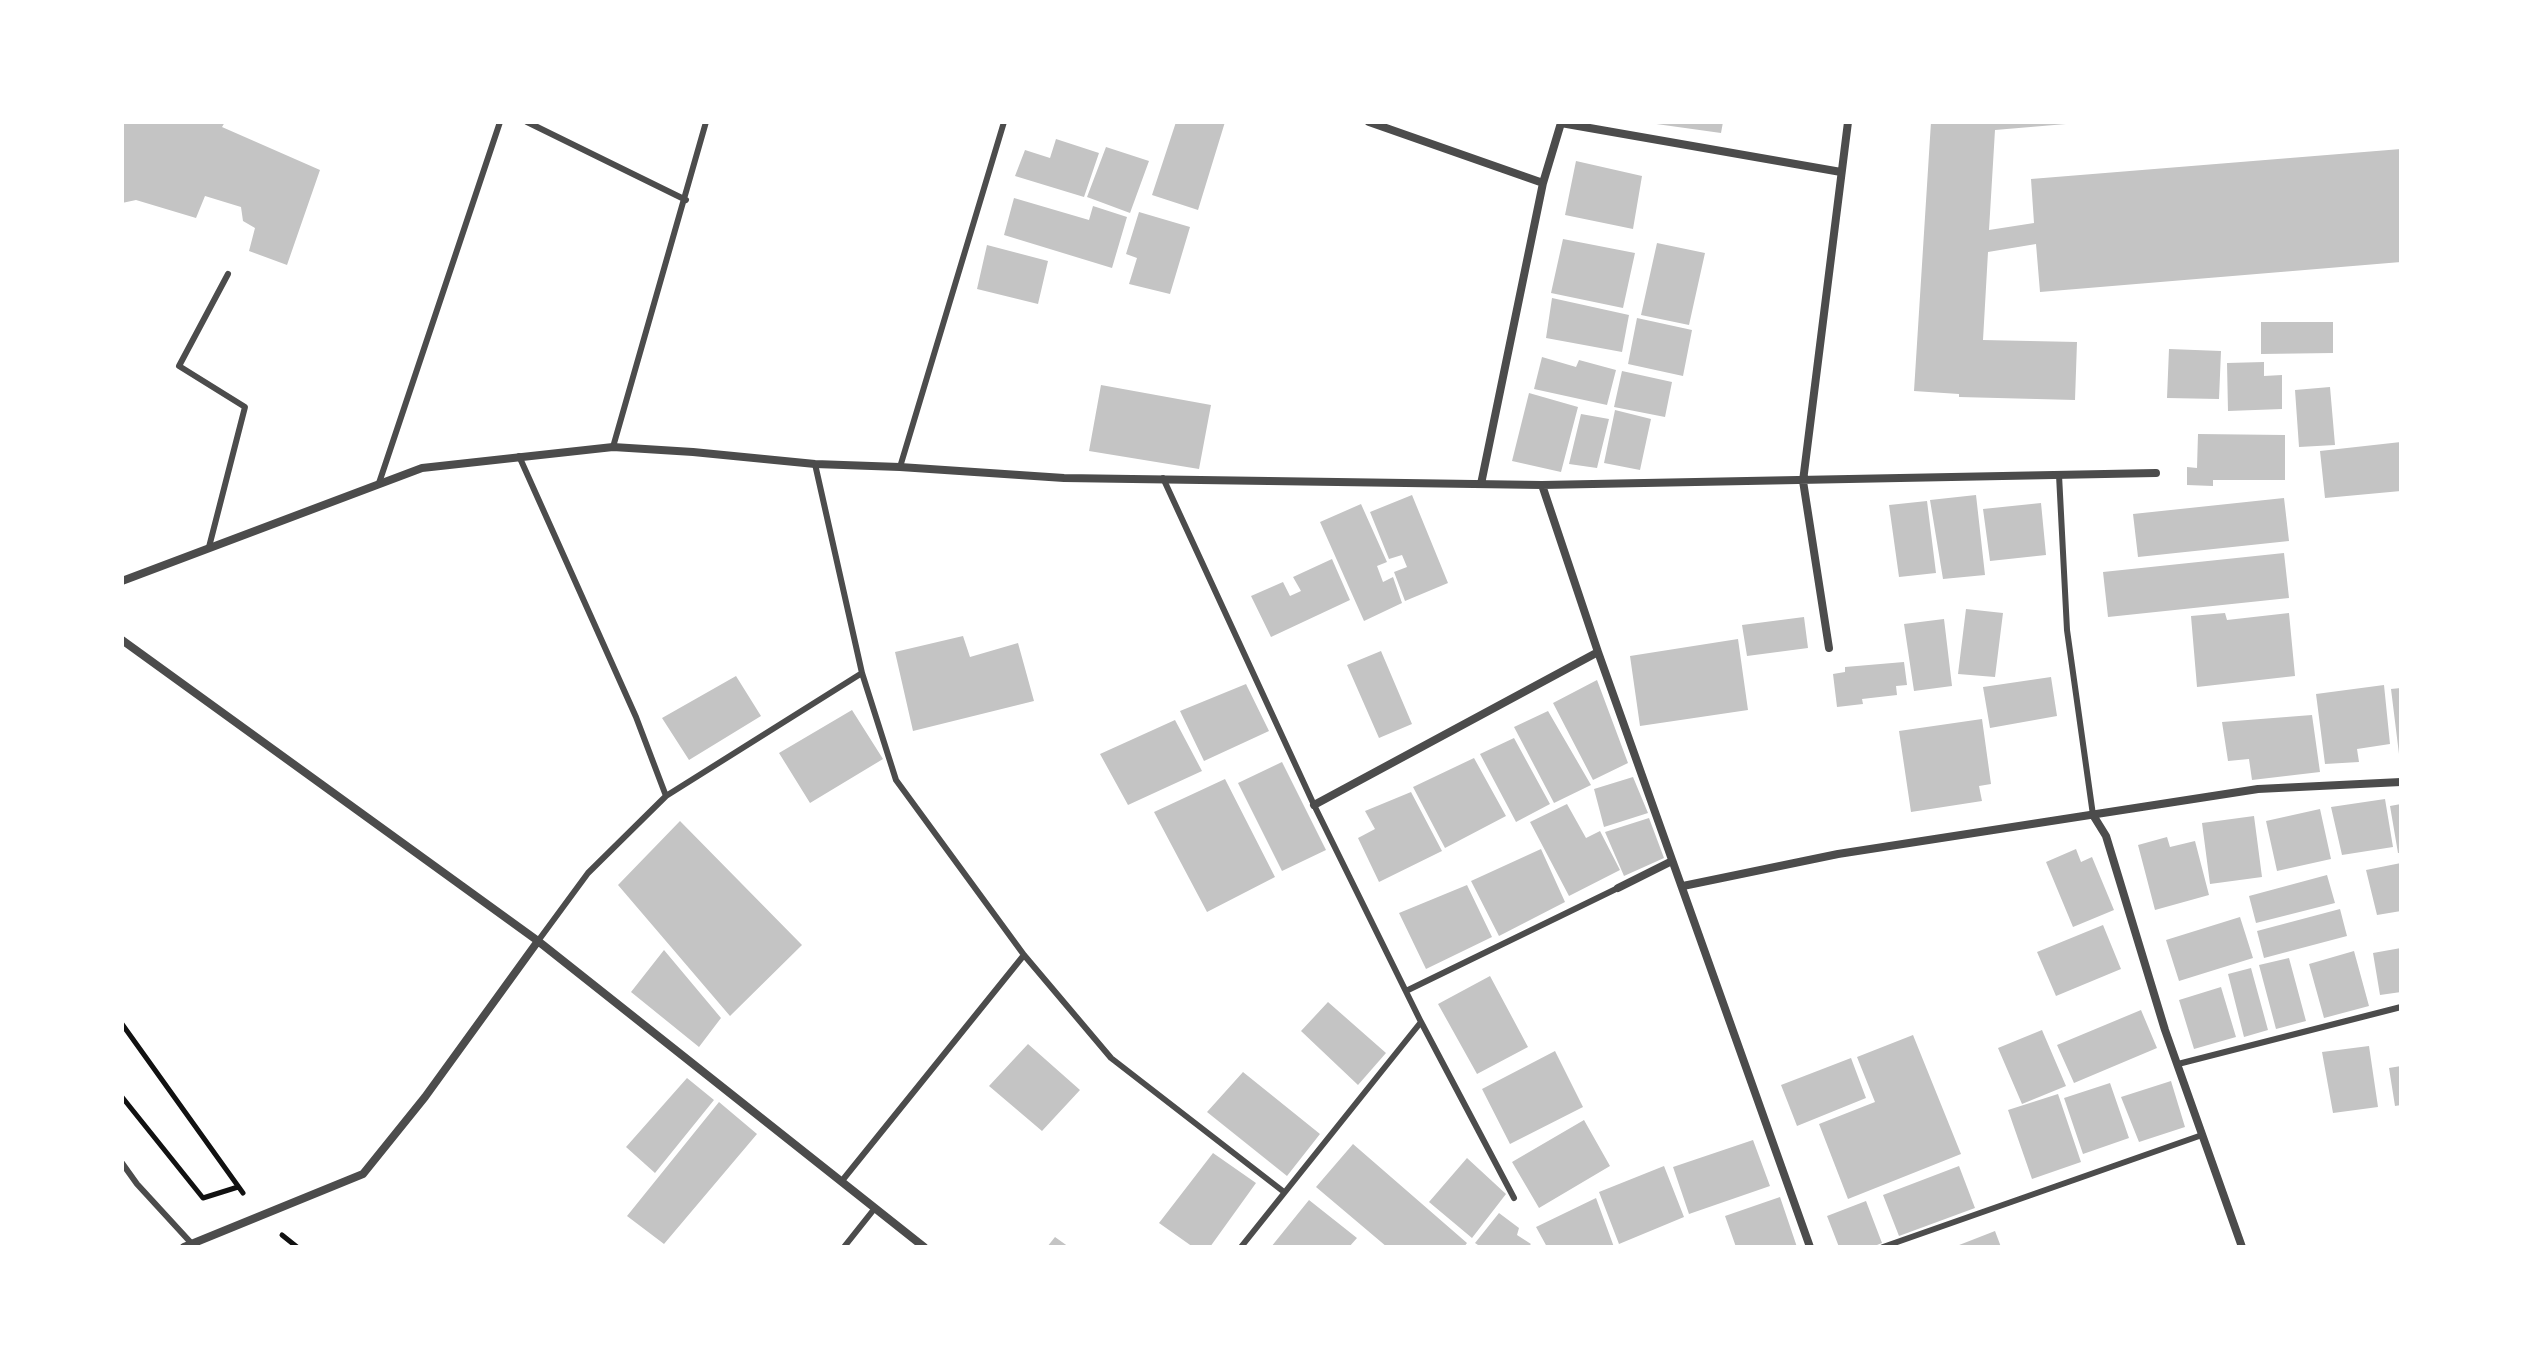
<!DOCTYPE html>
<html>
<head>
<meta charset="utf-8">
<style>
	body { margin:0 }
	#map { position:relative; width:2523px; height:1369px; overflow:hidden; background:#fff; font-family:Figtree,sans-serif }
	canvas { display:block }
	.frame { position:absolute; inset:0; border:124px solid #fff; pointer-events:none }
</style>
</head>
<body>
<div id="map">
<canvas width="2523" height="1369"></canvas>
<div class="frame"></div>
</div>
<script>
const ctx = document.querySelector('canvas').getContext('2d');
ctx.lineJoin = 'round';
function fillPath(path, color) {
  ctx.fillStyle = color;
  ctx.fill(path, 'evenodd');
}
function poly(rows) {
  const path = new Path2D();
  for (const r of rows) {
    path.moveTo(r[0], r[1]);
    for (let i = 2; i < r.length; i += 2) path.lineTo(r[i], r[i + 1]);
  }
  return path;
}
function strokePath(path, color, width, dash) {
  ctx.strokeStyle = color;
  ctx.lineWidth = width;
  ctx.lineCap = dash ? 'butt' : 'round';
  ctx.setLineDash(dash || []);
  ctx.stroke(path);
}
fillPath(poly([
	[122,122,225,122,222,127,320,170,287,265,249,251,255,228,243,221,241,207,205,196,196,218,136,200,122,203],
	[1176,122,1225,122,1198,210,1152,195],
	[1642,122,1723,122,1721,133],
	[1931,122,2066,122,2066,124,1995,130,1989,230,2034,223,2031,179,2401,149,2401,262,2040,292,2036,244,1988,252,1983,340,2077,342,2075,400,1959,397,1959,394,1914,391],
	[1056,139,1099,153,1084,197,1015,176,1025,150,1050,158],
	[1106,147,1149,161,1130,213,1087,197],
	[1576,161,1642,176,1633,229,1565,215],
	[1014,198,1089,220,1093,206,1127,217,1112,268,1004,235],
	[1139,212,1190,227,1170,294,1129,284,1137,258,1126,254],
	[1563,239,1635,253,1623,308,1551,293],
	[1657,243,1705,253,1689,325,1641,315],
	[987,245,1048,261,1038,304,977,289],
	[1552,298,1629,315,1622,352,1546,338],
	[1637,318,1692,330,1683,376,1628,364],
	[2261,322,2333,322,2333,353,2261,354],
	[2169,349,2221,351,2219,399,2167,398],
	[1542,357,1576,367,1579,360,1616,370,1607,405,1534,389],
	[2264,362,2264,376,2282,375,2282,409,2228,411,2227,363],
	[1622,371,1672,382,1665,417,1614,407],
	[1101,385,1211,405,1199,469,1089,451],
	[2330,387,2335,445,2299,447,2295,390],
	[1529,393,1578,407,1561,472,1512,461],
	[1615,410,1651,419,1640,470,1604,463],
	[1581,414,1609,419,1597,468,1569,464],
	[2198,434,2285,435,2285,480,2213,480,2213,486,2187,485,2187,467,2197,468],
	[2401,442,2401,491,2325,498,2320,451],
	[1412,495,1448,583,1405,601,1394,572,1407,567,1402,555,1389,559,1370,512],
	[1976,495,1985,575,1943,579,1930,500],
	[2284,498,2289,541,2138,557,2133,514],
	[1927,501,1936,573,1899,577,1889,505],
	[2041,503,2046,555,1990,561,1983,509],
	[1361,504,1387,562,1377,566,1383,582,1393,577,1402,603,1364,621,1320,522],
	[2284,553,2289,598,2108,617,2103,572],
	[1332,559,1350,600,1271,637,1251,596,1283,582,1290,596,1301,591,1293,577],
	[1966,609,2003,613,1995,677,1958,674],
	[2225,613,2227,620,2289,613,2295,676,2197,687,2191,616],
	[1804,617,1808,648,1747,656,1742,625],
	[1944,619,1952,686,1914,691,1904,624],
	[963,636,970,657,1018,643,1034,701,913,731,895,652],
	[1738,639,1748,710,1640,726,1630,656],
	[1381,651,1412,724,1379,738,1347,665],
	[1904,662,1907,685,1896,686,1897,695,1862,699,1863,704,1837,707,1833,674,1845,672,1845,667],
	[736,676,761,716,689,760,662,718],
	[2051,677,2057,716,1990,728,1983,687],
	[1597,680,1628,763,1593,780,1553,703],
	[1246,684,1269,731,1204,761,1180,711],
	[2384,685,2390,744,2357,749,2359,762,2325,764,2316,694],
	[2401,688,2401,754,2399,754,2391,689],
	[852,710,883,759,810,803,779,753],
	[1548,711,1591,785,1554,803,1514,727],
	[2312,715,2320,772,2252,780,2249,759,2228,761,2222,722],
	[1982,719,1991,784,1979,786,1982,801,1911,812,1899,731],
	[1175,720,1202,771,1128,805,1100,754],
	[1514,738,1550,804,1516,822,1480,754],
	[1474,758,1506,816,1445,848,1413,787],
	[1282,762,1326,850,1282,871,1238,783],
	[1633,777,1648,813,1604,827,1594,789],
	[1225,779,1275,877,1207,912,1154,812],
	[1411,792,1442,851,1379,882,1358,838,1375,829,1365,811],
	[2385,799,2393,847,2342,855,2331,807],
	[1567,804,1586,838,1600,831,1620,870,1569,896,1530,822],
	[2401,804,2401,853,2398,853,2390,806],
	[2320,809,2331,859,2277,871,2266,821],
	[2254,816,2262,877,2210,884,2202,823],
	[1649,818,1664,858,1624,876,1605,832],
	[680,821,802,945,730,1016,618,885],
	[2167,837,2170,847,2195,841,2209,895,2155,910,2138,845],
	[1541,849,1565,902,1499,936,1471,881],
	[2076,849,2081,862,2092,857,2114,910,2073,927,2046,862],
	[2401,863,2401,911,2377,915,2366,870],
	[2327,875,2335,903,2256,923,2249,896],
	[1467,885,1492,937,1426,969,1399,913],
	[2340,909,2347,936,2264,958,2257,931],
	[2240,917,2253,958,2179,981,2166,940],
	[2103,925,2121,969,2056,996,2037,952],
	[2401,948,2401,992,2380,995,2373,953],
	[664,950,721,1018,699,1047,631,992],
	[2354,951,2369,1006,2324,1018,2309,964],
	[2289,958,2306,1021,2276,1029,2259,965],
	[2251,968,2268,1030,2244,1037,2228,974],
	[1490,976,1528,1047,1477,1074,1438,1004],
	[2221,987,2236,1037,2194,1049,2179,1000],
	[1328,1002,1386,1053,1358,1085,1301,1031],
	[2141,1010,2157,1048,2074,1083,2057,1045],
	[2042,1030,2066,1086,2022,1104,1998,1048],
	[1913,1035,1961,1154,1848,1199,1819,1124,1875,1102,1857,1057],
	[1028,1044,1080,1090,1042,1131,989,1086],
	[2369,1046,2378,1107,2333,1113,2322,1052],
	[1555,1051,1583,1107,1510,1144,1482,1089],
	[1851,1058,1866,1098,1797,1126,1781,1085],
	[2401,1066,2401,1105,2395,1106,2389,1068],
	[1243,1072,1320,1134,1287,1176,1207,1112],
	[687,1078,714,1100,655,1173,626,1147],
	[2171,1081,2185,1127,2139,1142,2121,1097],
	[2110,1083,2129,1138,2083,1154,2064,1098],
	[2058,1094,2081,1162,2032,1179,2008,1110],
	[719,1102,757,1134,664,1244,627,1216],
	[1584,1120,1610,1166,1539,1208,1512,1162],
	[1753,1140,1770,1186,1689,1214,1673,1167],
	[1353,1144,1467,1243,1464,1247,1387,1247,1316,1187],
	[1213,1153,1256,1183,1210,1247,1193,1247,1159,1223],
	[1467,1158,1506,1194,1472,1238,1429,1202],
	[1664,1166,1684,1217,1619,1244,1599,1192],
	[1959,1166,1975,1208,1899,1236,1883,1195],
	[1780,1197,1797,1247,1736,1247,1725,1216],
	[1596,1198,1614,1247,1547,1247,1536,1227],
	[1309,1200,1357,1238,1349,1247,1271,1247],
	[1866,1201,1882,1243,1872,1247,1839,1247,1827,1216],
	[1499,1213,1519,1228,1517,1235,1531,1244,1528,1247,1481,1247,1475,1243],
	[1995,1231,2001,1247,1954,1247],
	[1055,1237,1069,1247,1047,1247]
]), '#c4c4c4');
strokePath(poly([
	[122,1024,243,1193],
	[122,1097,203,1198,238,1187],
	[282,1235,297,1247]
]), '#111', 5);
strokePath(poly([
	[527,122,686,200],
	[613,447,706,122],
	[519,456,636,717,666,796],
	[815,464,862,673,896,780,1024,955,1111,1058,1284,1192],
	[900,467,1004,122],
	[2059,475,2067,630,2093,815],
	[1163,478,1314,805,1421,1022,1514,1198],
	[379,483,500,122],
	[209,547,245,407,179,366,228,274],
	[538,941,588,873,666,796,862,673],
	[1406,991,1618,888],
	[2178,1064,2401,1007],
	[122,1163,137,1184,193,1245],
	[841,1182,1024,955],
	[844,1247,875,1208],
	[1241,1247,1421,1022],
	[1883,1247,2202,1135]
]), '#4c4c4c', 6);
strokePath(poly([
	[1369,122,1543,183],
	[1481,484,1543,183,1561,123,1841,172],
	[1542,485,1598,652,1810,1247],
	[122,581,422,468,613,447,693,452,815,464,900,467,1064,478,1542,485,2156,473],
	[122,640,538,941,924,1247],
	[1829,648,1803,481,1848,122],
	[1314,805,1598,652],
	[2093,815,2106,836,2165,1030,2242,1247],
	[1683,886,1838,854,2258,789,2401,782],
	[1618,888,1672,861],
	[184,1247,363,1174,425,1097,538,941]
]), '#4c4c4c', 8);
</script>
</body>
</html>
